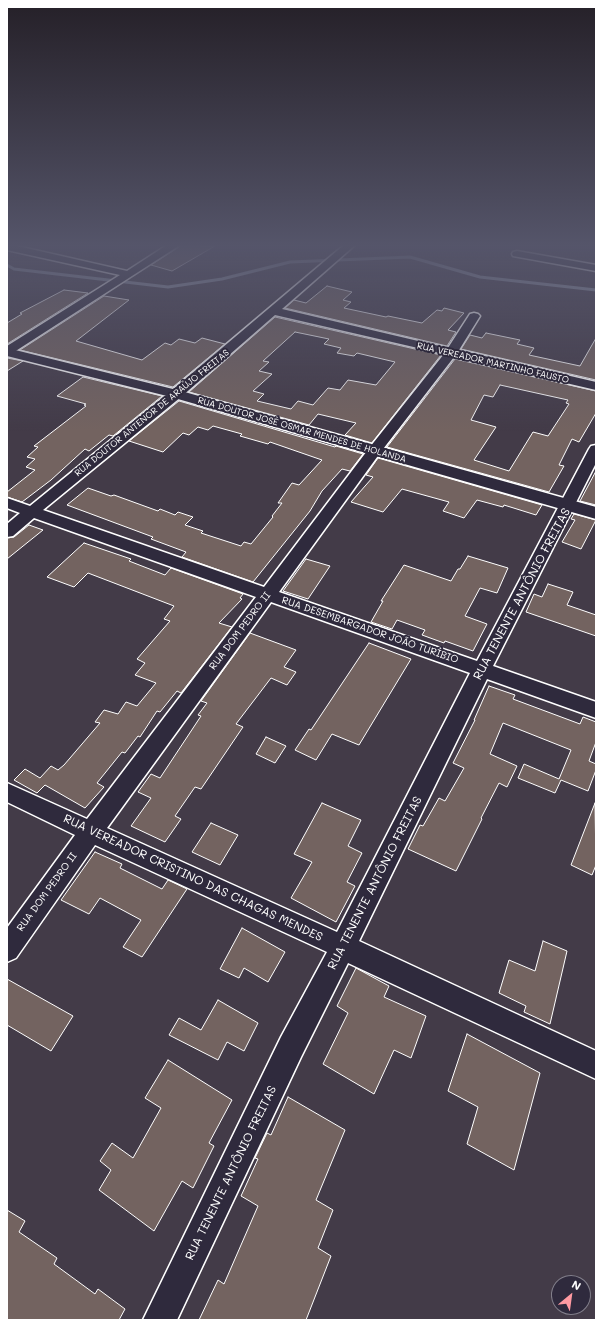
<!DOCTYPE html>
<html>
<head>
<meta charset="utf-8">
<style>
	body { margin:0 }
	#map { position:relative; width:603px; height:1327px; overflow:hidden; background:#433b48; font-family:Mali,sans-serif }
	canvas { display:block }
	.frame { position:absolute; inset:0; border:8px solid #fff; pointer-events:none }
	.north { position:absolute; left:551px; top:1275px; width:40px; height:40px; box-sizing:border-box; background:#2f2a3d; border:1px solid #827f8b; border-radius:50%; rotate:29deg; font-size:11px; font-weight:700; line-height:16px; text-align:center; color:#fff }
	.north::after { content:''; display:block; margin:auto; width:14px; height:18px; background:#ff9aa2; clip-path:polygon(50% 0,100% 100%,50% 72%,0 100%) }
</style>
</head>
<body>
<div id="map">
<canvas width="603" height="1327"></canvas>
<div class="frame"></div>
<div class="north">N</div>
</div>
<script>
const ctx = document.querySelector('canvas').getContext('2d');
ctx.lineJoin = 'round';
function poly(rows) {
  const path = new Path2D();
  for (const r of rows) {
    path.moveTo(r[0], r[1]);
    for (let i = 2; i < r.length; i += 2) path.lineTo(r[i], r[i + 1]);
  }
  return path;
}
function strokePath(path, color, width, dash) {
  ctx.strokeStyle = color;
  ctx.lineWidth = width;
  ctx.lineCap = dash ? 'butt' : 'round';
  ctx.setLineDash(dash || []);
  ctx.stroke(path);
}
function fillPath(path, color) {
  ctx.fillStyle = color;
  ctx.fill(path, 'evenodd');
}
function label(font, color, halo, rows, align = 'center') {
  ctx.font = font + ' Mali,sans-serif';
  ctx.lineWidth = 4;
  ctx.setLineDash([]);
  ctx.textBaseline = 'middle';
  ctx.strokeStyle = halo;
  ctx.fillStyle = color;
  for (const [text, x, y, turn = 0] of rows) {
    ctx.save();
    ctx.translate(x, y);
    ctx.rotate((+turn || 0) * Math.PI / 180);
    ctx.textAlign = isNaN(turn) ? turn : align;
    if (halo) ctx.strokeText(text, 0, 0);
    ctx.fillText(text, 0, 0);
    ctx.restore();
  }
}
strokePath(poly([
	[7,265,14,269,168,287,222,279,290,262,410,257,480,277,596,290]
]), '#98a0b1', 3);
const building = poly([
	[182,245,215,246,172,271,151,265,182,245],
	[327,286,352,292,343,300,351,302,344,308,386,317,388,316,422,323,437,310,442,311,444,308,464,313,448,330,456,332,447,346,285,308,294,300,306,303,327,286],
	[64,290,88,293,7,344,7,323,22,314,20,313,64,290],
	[104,296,129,300,76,341,142,360,165,343,171,345,179,339,195,343,202,338,225,344,173,387,20,350,104,296],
	[275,317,441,355,372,443,345,435,356,423,318,414,309,425,189,392,275,317],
	[295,332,329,339,324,344,341,348,337,353,354,356,357,353,395,362,376,385,348,380,340,390,328,388,313,405,298,401,291,409,257,401,264,394,253,391,272,374,259,371,269,362,263,361,295,332],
	[486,333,520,340,517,344,534,348,529,355,580,366,596,338,596,380,461,349,470,335,482,338,486,333],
	[7,358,23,361,7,371,7,358],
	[455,359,596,391,596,413,579,442,572,439,559,465,564,466,549,492,387,447,455,359],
	[500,385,568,400,566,403,569,404,548,436,533,432,509,471,474,460,496,427,471,420,484,395,493,397,500,385],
	[83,377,162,396,113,436,109,435,89,451,85,449,51,480,22,502,7,497,7,492,35,470,26,467,35,459,27,457,38,447,34,446,86,406,84,405,86,404,57,396,83,377],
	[179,401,335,447,336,446,363,454,350,471,342,469,322,491,310,511,253,582,182,557,186,552,151,539,153,537,67,505,88,488,111,496,114,495,158,511,160,509,175,515,178,512,193,517,185,525,203,531,201,533,241,546,244,542,251,544,273,517,272,516,282,503,278,503,292,483,299,485,322,460,270,442,268,444,240,436,242,434,213,426,208,430,198,427,189,435,183,433,163,452,129,441,179,401],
	[378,458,542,505,536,515,504,505,503,507,477,500,464,518,443,511,449,502,402,489,383,512,351,502,373,477,366,475,378,458],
	[596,471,596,505,580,501,596,471],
	[574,514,596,520,581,549,562,542,575,520,571,519,574,514],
	[29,525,43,530,7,559,7,538,14,537,29,525],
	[84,543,131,559,129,561,165,575,171,568,243,594,240,598,242,599,219,623,232,627,181,693,177,691,160,712,157,711,140,737,138,736,125,753,122,752,97,783,104,787,85,808,45,785,37,793,14,780,25,769,40,778,51,766,58,770,64,765,100,723,95,722,104,710,118,714,126,702,137,706,156,683,135,675,145,663,137,659,170,621,164,619,174,606,88,573,74,587,47,577,84,543],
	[468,556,508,568,497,593,480,588,465,616,487,624,473,651,445,641,444,643,422,635,425,630,397,620,392,629,371,622,383,601,381,601,404,565,451,581,458,569,460,569,468,556],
	[306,559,330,566,308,599,283,591,306,559],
	[548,584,573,592,567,605,596,615,596,636,526,612,534,594,542,597,548,584],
	[250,633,296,650,284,667,296,672,287,685,271,678,236,724,243,727,201,789,195,787,175,816,181,819,165,842,131,826,151,798,138,792,151,774,160,778,201,716,198,715,207,703,201,701,250,633],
	[369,643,411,659,359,745,332,734,316,760,295,750,309,729,311,730,369,643],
	[489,686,515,695,513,699,580,724,583,717,596,722,596,742,589,761,596,764,596,770,588,791,561,780,555,793,518,778,524,764,559,779,571,750,503,723,490,754,517,766,507,787,499,783,481,818,482,819,456,871,408,849,420,825,423,826,439,798,445,801,464,768,453,763,475,720,474,720,489,686],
	[266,737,286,746,275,763,256,754,266,737],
	[322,803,361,820,348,846,362,853,347,882,355,886,336,922,291,898,312,862,294,854,322,803],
	[595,803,596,865,592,875,571,865,595,803],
	[211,823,238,835,220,865,192,852,211,823],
	[95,852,122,864,120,868,162,889,168,880,187,889,142,957,123,947,141,920,100,898,89,914,61,900,95,852],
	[242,928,285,952,268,982,244,968,239,978,220,969,242,928],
	[543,941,567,951,550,1024,524,1012,526,1006,499,993,509,960,535,971,543,941],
	[356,968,389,986,384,997,426,1016,411,1058,394,1050,374,1094,323,1064,348,1013,337,1006,356,968],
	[7,979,73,1016,51,1051,7,1025,7,979],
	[218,1000,258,1023,244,1051,227,1042,218,1060,169,1035,179,1018,201,1030,218,1000],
	[467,1034,540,1073,514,1170,467,1144,478,1107,448,1091,467,1034],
	[168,1060,232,1100,209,1143,214,1146,193,1188,182,1181,154,1231,99,1190,111,1170,100,1161,112,1143,133,1158,161,1108,145,1098,168,1060],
	[288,1097,345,1130,316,1200,333,1210,318,1248,331,1256,306,1320,199,1320,218,1280,224,1284,258,1206,241,1196,258,1159,255,1158,267,1133,271,1135,288,1097],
	[7,1210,25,1221,19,1232,57,1258,54,1264,95,1294,98,1289,125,1309,119,1320,7,1320,7,1210]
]);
fillPath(building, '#736360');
strokePath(building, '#fff', 1);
const minor = poly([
	[7,245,13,245,127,271,167,245,180,245,11,354,7,355,7,346,120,275,7,250,7,245],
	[344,245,355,245,282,309,448,348,470,314,474,313,478,314,480,316,459,350,596,382,596,390,454,357,380,453,279,592,477,661,589,449,591,446,596,445,596,463,493,666,596,702,596,718,487,679,359,941,596,1051,596,1079,348,963,301,1057,177,1320,143,1320,281,1037,327,952,95,845,16,958,7,962,7,928,75,835,7,802,7,783,87,819,256,597,34,518,13,536,7,537,7,524,20,513,7,508,7,498,30,506,171,391,344,245],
	[275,315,444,354,370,447,264,587,43,510,181,397,275,315],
	[271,602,470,673,337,932,107,828,271,602],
	[517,251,596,265,596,271,513,256,512,254,513,252,517,251]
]);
const tertiary = poly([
	[7,348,181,391,596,507,596,519,171,397,7,356,7,348]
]);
strokePath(minor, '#fff', 3);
strokePath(tertiary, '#fff', 3);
fillPath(minor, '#2f2a3d');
fillPath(tertiary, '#2f2a3d');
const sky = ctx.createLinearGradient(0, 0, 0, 431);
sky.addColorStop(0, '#252028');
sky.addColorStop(0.57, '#55556a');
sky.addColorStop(1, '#55556a00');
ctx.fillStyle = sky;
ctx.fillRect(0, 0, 603, 431);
label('9px', '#fff', '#2f2a3d', [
	["RUA VEREADOR MARTINHO FAUSTO",493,363,13],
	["RUA DOUTOR ANTENOR DE ARAÚJO FREITAS",152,413,-39],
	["RUA DOUTOR JOSÉ OSMAR MENDES DE HOLANDA",302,430,16]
]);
label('10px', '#fff', '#2f2a3d', [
	["RUA DESEMBARGADOR JOÃO TURÍBIO",370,630,19],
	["RUA DOM PEDRO II",240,631,-53],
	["RUA DOM PEDRO II",47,892,-54]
]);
label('12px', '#fff', '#2f2a3d', [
	["RUA TENENTE ANTÔNIO FREITAS",522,594,-62],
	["RUA VEREADOR CRISTINO DAS CHAGAS MENDES",193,878,25],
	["RUA TENENTE ANTÔNIO FREITAS",375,883,-63],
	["RUA TENENTE ANTÔNIO FREITAS",231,1173,-64]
]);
</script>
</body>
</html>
